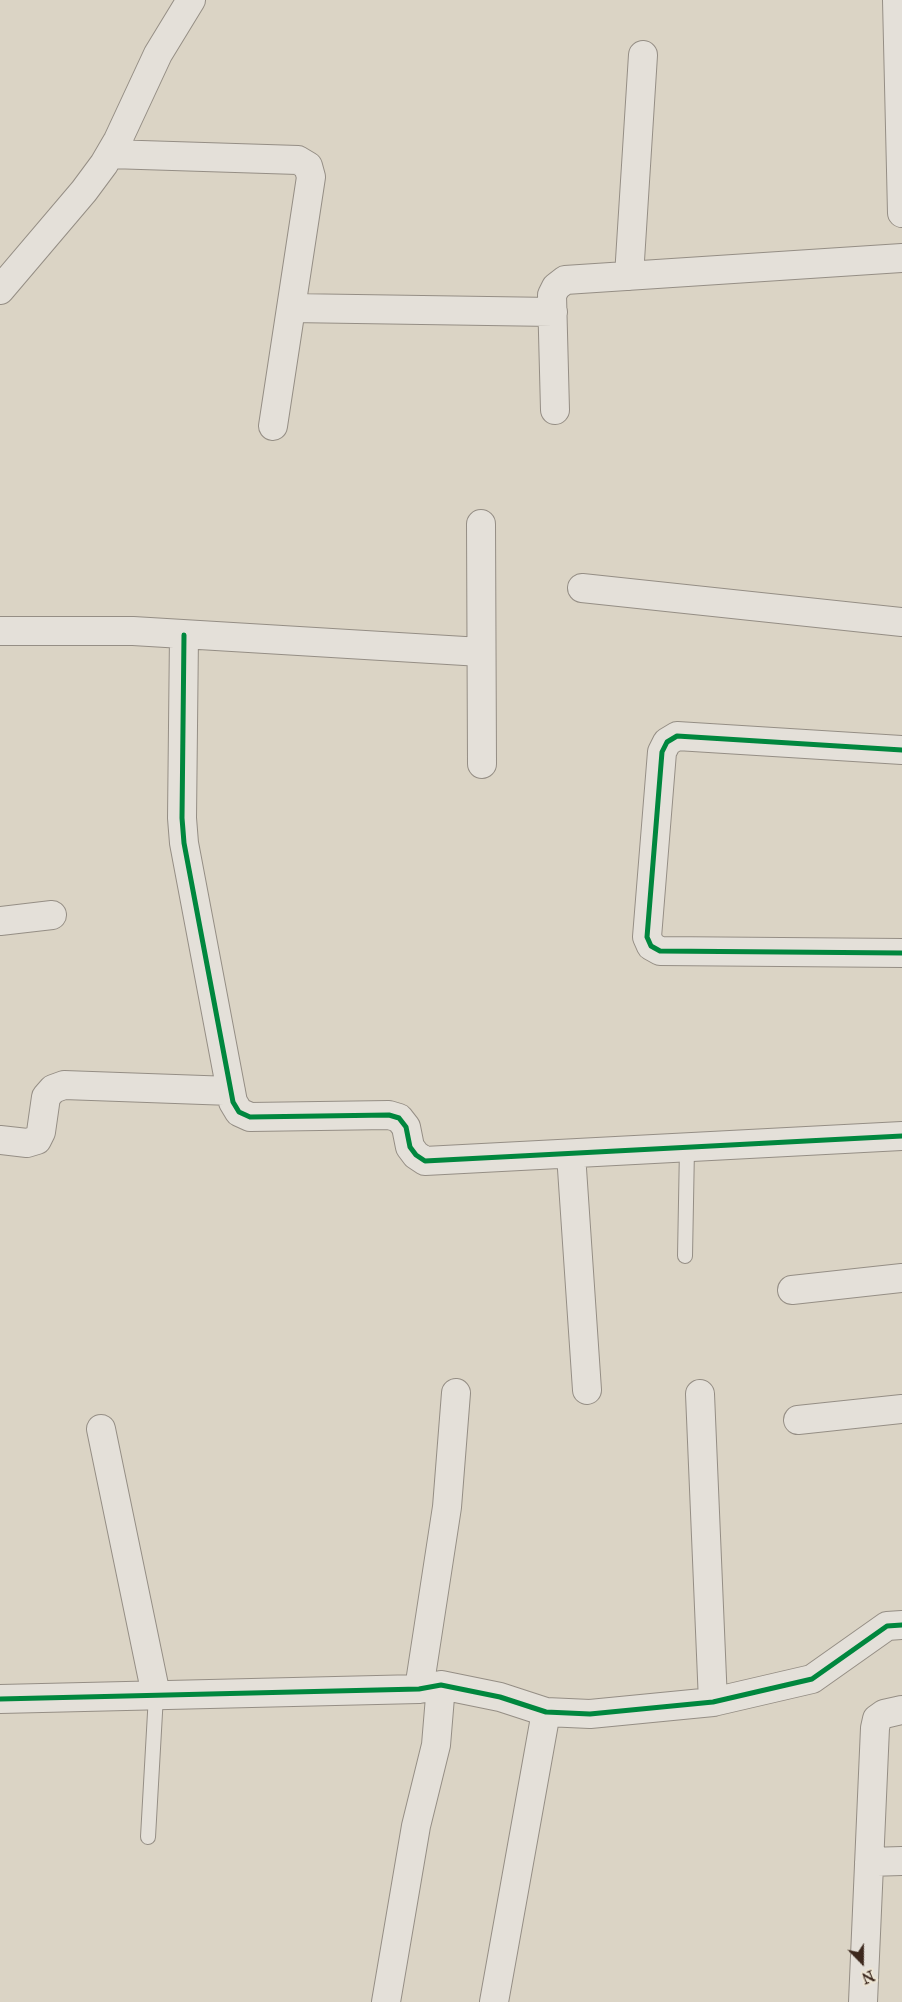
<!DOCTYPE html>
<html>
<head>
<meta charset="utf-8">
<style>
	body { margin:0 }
	#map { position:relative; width:902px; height:2002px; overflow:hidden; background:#dbd4c5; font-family:"IM FELL Great Primer",serif }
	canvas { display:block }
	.north { position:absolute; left:837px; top:1937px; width:50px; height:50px; -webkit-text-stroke:4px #ede5d4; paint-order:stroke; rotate:158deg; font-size:14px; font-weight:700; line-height:20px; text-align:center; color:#3c281d }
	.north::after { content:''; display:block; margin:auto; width:18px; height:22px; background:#3c281d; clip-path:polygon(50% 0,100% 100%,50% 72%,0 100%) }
</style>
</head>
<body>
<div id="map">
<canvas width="902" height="2002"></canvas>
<div class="north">N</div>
</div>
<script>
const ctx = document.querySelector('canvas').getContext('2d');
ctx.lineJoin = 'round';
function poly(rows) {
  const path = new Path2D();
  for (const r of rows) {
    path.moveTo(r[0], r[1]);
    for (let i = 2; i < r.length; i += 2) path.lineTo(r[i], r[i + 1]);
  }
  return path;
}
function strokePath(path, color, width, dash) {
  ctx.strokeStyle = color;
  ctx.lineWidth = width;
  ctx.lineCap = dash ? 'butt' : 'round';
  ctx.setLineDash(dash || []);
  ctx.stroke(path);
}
const service = poly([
	[685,1256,687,1148],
	[148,1837,156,1695]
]);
const minor = poly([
	[897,0,902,213],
	[110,154,298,160,308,166,311,177,273,426],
	[629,276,643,55],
	[0,290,84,191,104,164,118,140,158,54,191,0],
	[291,308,553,312],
	[555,410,552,295,556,287,565,280,902,258],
	[481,524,482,764],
	[582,588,902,622],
	[0,631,133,631,481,652],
	[184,635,182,818,184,843,233,1102,239,1112,250,1117,389,1115,399,1118,406,1127,410,1147,416,1155,425,1161,902,1136],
	[902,750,677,736,667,742,662,752,647,937,651,946,660,951,902,953],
	[0,921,52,915],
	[0,1140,27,1143,37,1140,41,1132,46,1097,53,1089,64,1085,231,1091],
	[571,1154,587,1390],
	[792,1290,902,1278],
	[700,1394,713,1702],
	[798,1420,902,1409],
	[101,1429,156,1695],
	[419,1689,447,1507,456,1393],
	[0,1699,419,1689,441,1685,500,1697,546,1712,590,1714,713,1702,812,1679,887,1626,902,1625],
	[869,1862,902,1861],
	[386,2002,416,1826,436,1745,441,1685],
	[494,2002,546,1712],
	[863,2002,875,1728,877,1719,884,1714,902,1710]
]);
strokePath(service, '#958e85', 16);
strokePath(minor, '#958e85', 30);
strokePath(service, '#e4e0d9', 14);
strokePath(minor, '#e4e0d9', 28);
strokePath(poly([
	[184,635,182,818,184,843,233,1102,239,1112,250,1117,389,1115,399,1118,406,1127,410,1147,416,1155,425,1161,902,1136],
	[902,750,677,736,667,742,662,752,647,937,651,946,660,951,902,953],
	[0,1699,419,1689,441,1685,500,1697,546,1712,590,1714,713,1702,812,1679,887,1626,902,1625]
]), '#00873e', 5);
</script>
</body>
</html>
